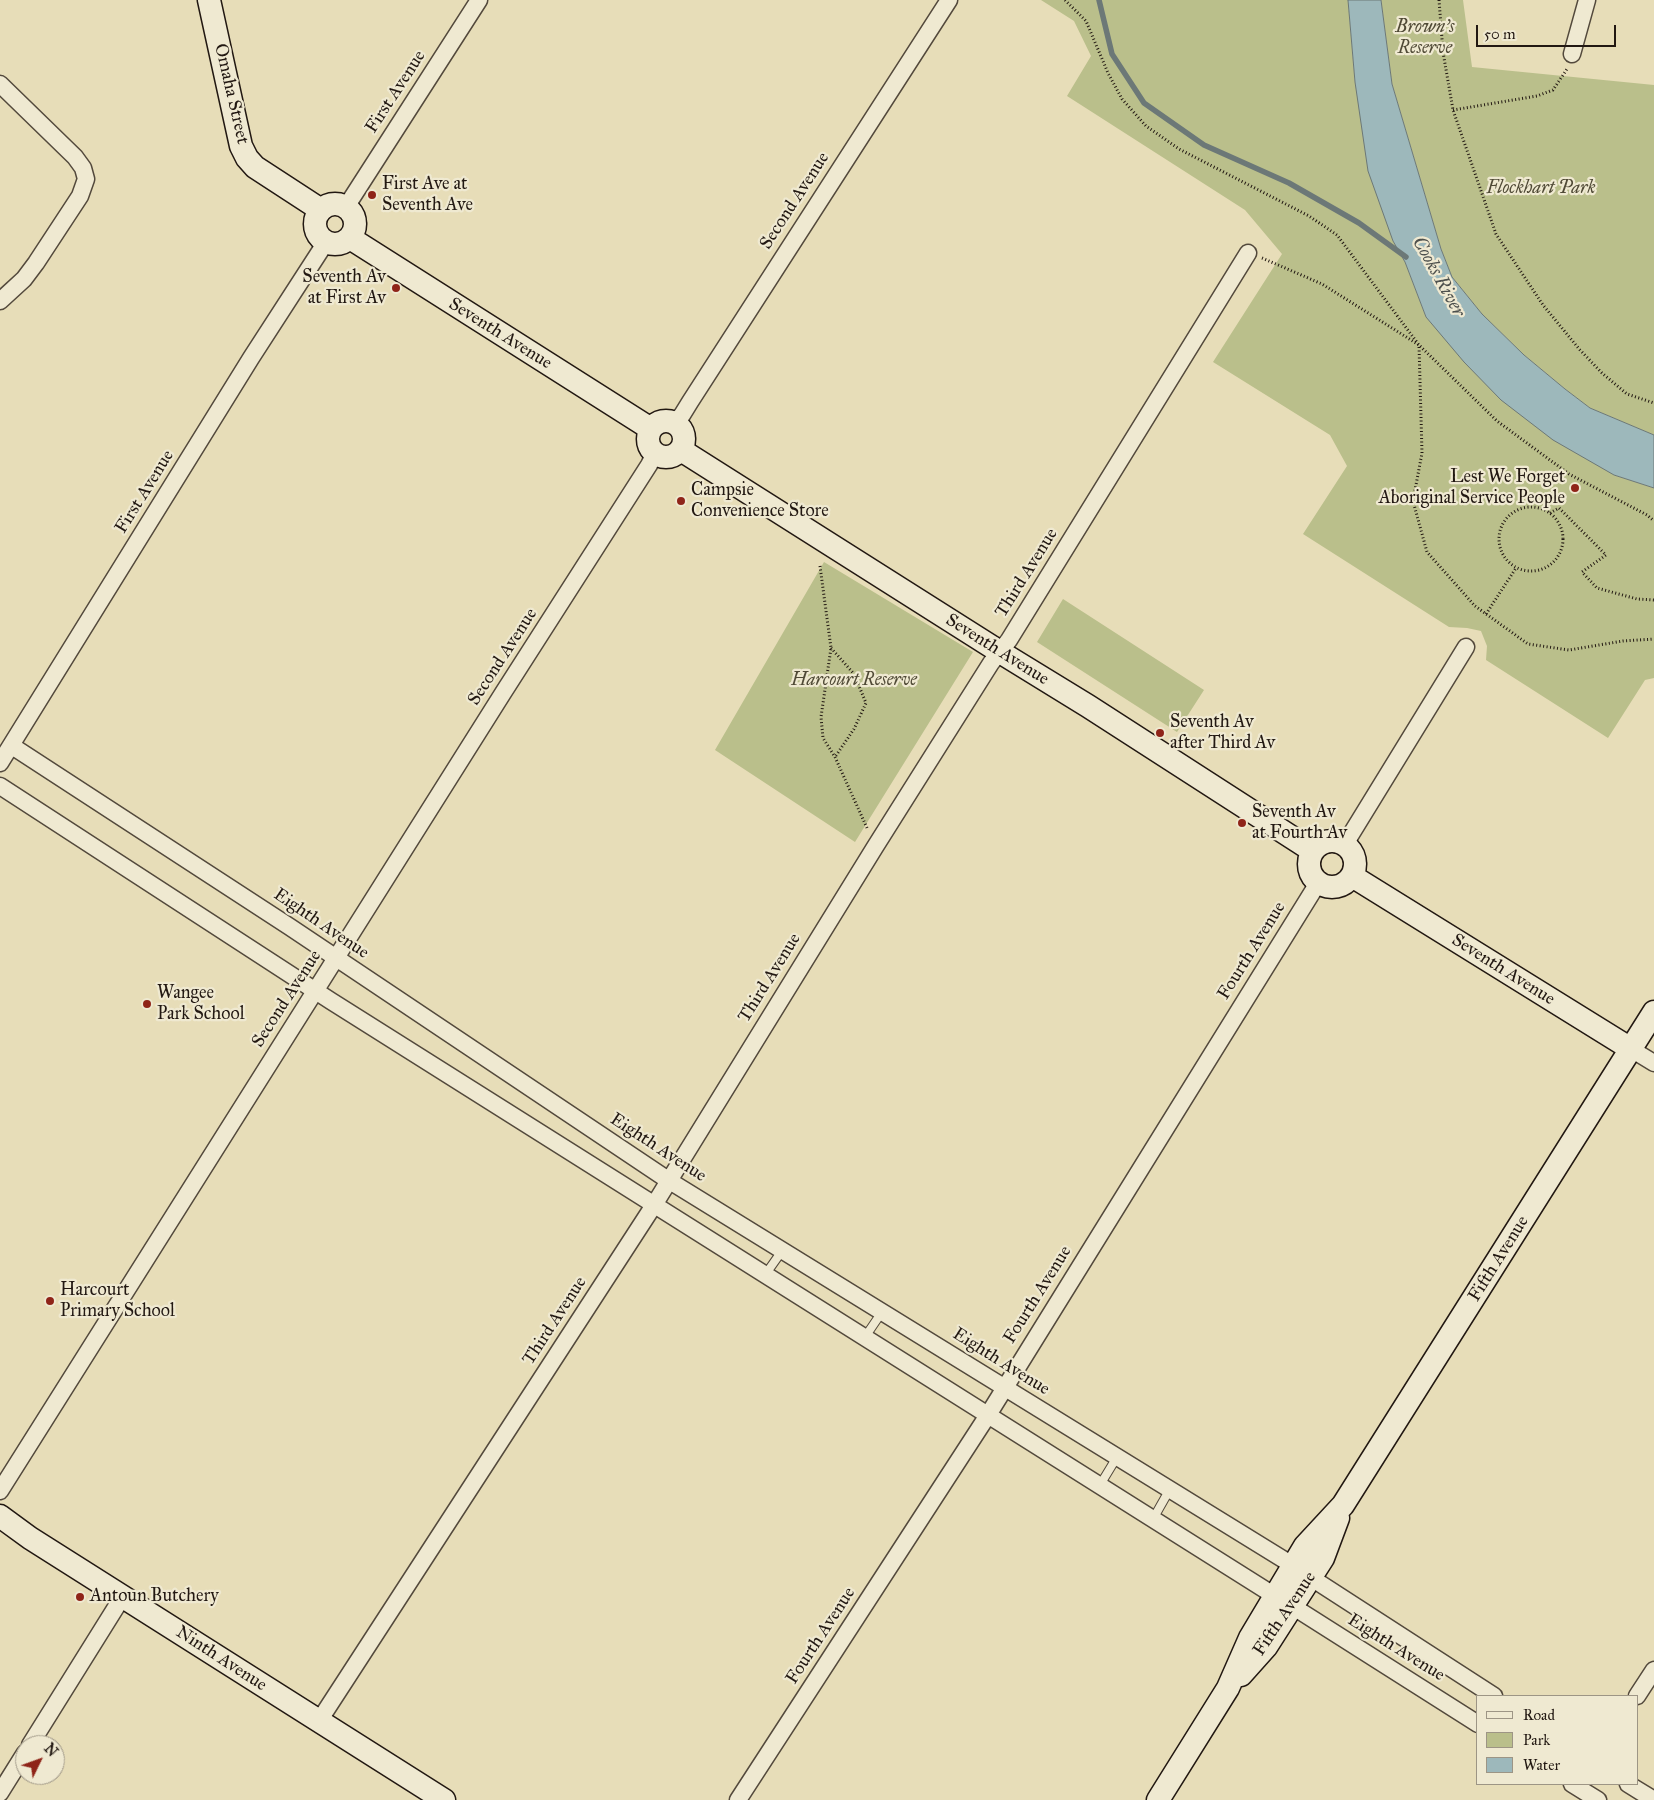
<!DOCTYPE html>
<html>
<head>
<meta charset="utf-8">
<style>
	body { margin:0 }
	#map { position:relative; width:1654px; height:1800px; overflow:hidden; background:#e7ddb8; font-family:"IM FELL Great Primer",serif }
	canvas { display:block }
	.legend { position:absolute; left:1476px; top:1695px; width:162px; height:90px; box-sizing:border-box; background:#efe9d1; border:1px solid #9d9585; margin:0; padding:6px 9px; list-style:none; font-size:15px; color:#221812 }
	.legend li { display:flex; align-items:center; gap:10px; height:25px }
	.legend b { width:25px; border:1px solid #9d9585 }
	.north { position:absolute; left:15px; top:1735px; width:50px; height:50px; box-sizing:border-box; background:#efe9d1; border:1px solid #9d9585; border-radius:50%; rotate:48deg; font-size:14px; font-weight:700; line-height:20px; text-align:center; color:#221812 }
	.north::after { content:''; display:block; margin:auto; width:18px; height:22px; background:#8f2418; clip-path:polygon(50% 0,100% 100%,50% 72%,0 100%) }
	.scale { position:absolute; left:1476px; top:25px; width:140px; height:22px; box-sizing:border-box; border:2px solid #221812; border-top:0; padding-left:6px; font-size:15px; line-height:18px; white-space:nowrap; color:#221812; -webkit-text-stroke:4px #efe9d1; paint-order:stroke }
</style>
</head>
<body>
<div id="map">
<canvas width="1654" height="1800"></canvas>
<ul class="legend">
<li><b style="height:6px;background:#efe9d1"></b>Road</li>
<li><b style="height:14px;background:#babf8b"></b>Park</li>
<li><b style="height:14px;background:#9db8bb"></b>Water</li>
</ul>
<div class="north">N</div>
<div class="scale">50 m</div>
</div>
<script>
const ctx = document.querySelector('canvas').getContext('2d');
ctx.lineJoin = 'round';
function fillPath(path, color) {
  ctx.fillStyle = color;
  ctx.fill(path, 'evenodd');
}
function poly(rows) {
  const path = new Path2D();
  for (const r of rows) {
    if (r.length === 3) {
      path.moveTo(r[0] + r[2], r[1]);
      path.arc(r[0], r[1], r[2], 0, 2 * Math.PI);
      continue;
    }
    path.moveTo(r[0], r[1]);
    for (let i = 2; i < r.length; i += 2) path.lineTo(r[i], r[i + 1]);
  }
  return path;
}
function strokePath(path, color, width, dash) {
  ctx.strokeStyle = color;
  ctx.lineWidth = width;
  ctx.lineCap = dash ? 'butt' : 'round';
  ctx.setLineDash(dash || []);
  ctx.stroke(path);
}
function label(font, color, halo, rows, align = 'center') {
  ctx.font = font + ' "IM FELL Great Primer",serif';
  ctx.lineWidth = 4.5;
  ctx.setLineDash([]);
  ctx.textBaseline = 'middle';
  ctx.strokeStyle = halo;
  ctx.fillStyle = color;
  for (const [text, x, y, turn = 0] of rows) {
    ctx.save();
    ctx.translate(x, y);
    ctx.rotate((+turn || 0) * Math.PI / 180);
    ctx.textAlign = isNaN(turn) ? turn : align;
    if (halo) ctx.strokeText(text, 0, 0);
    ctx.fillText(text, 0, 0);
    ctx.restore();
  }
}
fillPath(poly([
	[1041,0,1348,0,1355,82,1393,241,1405,262,1426,317,1614,475,1654,488,1654,678,1645,680,1608,738,1486,660,1487,646,1481,631,1467,628,1449,627,1303,534,1347,466,1330,435,1213,362,1282,254,1245,210,1067,96,1091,56,1074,21],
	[1381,0,1463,0,1472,67,1654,85,1654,435,1590,408,1565,389,1524,355,1482,314,1452,277,1441,249,1392,84],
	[824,562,973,652,855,842,715,750],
	[1063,599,1204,690,1177,732,1037,642]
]), '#babf8b');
const water = poly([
	[1348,0,1381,0,1392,84,1441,249,1452,277,1482,314,1524,355,1565,389,1590,408,1654,435,1654,488,1614,475,1553,440,1501,400,1464,362,1426,317,1405,262,1393,241,1368,171,1355,82,1348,0]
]);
fillPath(water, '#9db8bb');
strokePath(water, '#6c7877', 1);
strokePath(poly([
	[1099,0,1112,54,1144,103,1204,145,1289,183,1359,223,1406,257]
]), '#6c7877', 5.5);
const lane = poly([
	[765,1275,782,1251],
	[865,1337,882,1312],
	[1100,1485,1117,1457],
	[1153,1519,1170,1489]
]);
const street = poly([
	[1572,54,1587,0],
	[0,84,75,157,83,168,86,179,80,196,36,263,24,279,0,301],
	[346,207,479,0],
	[674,423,682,415,690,402,949,0],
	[12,746,290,927,668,1180,1294,1566],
	[0,763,251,358,326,242],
	[0,786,331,1001,1275,1596],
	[1345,844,1466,647],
	[1631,1049,1654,1063],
	[0,1491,503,693,649,465,655,453],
	[1310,1577,1494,1696],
	[1292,1606,1478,1724],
	[1637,1696,1654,1670],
	[319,1721,654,1205,875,847,991,663,1009,640,1248,253],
	[30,1745,123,1596],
	[1572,1784,1598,1800],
	[1628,1784,1654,1800],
	[0,1793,25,1753],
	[738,1800,988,1415,1318,883]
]);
const secondary = poly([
	[209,0,241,146,247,158,255,167,321,210],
	[335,224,20],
	[350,238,651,429],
	[666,439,18],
	[681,450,1000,652,1088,706,1313,851],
	[1332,864,23],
	[1352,876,1631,1049],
	[0,1516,30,1538,444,1800],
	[1241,1675,1266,1647,1323,1558,1338,1518],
	[1158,1800,1228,1688,1250,1638,1305,1546,1343,1505,1654,1012]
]);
strokePath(lane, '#53493c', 10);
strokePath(street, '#53493c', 19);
strokePath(secondary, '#221812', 25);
strokePath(poly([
	[1065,0,1086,21,1108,73,1122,99,1146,126,1179,149,1309,216,1337,235,1419,345,1497,421,1569,474,1647,515,1654,521],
	[1439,0,1443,52,1453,110,1496,234,1543,305,1580,350,1602,373,1627,394,1654,403],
	[1453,110,1537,96,1553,90,1567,69],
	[1262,258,1322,284,1419,345,1422,453,1413,501,1427,552,1475,606,1528,644,1569,650,1623,641,1654,639],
	[1531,539,32],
	[1550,513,1559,508,1606,555,1582,572,1597,588,1637,599,1654,600],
	[820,566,831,648,821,717,823,738,835,757,867,828],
	[1486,614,1516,568],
	[831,648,854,674,866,703,854,729,835,757]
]), '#221812', 3, [1, 2.5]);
strokePath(lane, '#efe9d1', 8);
strokePath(street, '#efe9d1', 16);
strokePath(secondary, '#efe9d1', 22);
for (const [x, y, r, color] of [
	[372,195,5,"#8f2418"],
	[396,288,5,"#8f2418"],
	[1575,488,5,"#8f2418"],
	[681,501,5,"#8f2418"],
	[1160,733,5,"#8f2418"],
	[1242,823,5,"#8f2418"],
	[147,1004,5,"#8f2418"],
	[50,1301,5,"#8f2418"],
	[80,1597,5,"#8f2418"]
]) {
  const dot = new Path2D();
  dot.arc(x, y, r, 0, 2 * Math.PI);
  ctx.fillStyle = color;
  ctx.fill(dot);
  strokePath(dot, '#efe9d1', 2);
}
label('italic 18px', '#504a36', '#efe9d1', [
	["Brown's",1425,28],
	["Reserve",1425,49],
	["Flockhart Park",1541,189],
	["Harcourt Reserve",854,681]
]);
label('18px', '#221812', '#efe9d1', [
	["First Avenue",396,92,-57],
	["Omaha Street",231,94,77],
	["Second Avenue",795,201,-57],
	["Seventh Avenue",500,334,32],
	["First Avenue",145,492,-58],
	["Third Avenue",1027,573,-58],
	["Seventh Avenue",997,650,32],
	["Second Avenue",503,657,-57],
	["Eighth Avenue",321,924,34],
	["Fourth Avenue",1252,951,-58],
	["Seventh Avenue",1503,970,32],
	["Third Avenue",770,978,-58],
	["Second Avenue",287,999,-57],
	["Eighth Avenue",658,1148,33],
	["Fifth Avenue",1499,1259,-58],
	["Fourth Avenue",1038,1295,-58],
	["Third Avenue",555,1321,-57],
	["Eighth Avenue",1001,1362,32],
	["Fifth Avenue",1285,1614,-56],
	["Fourth Avenue",821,1636,-57],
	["Eighth Avenue",1396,1648,32],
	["Ninth Avenue",221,1659,33]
]);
label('18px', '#221812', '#efe9d1', [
	["First Ave at",382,185],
	["Seventh Ave",382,206],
	["Seventh Av",386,278,"right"],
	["at First Av",386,299,"right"],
	["Lest We Forget",1565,478,"right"],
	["Aboriginal Service People",1565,499,"right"],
	["Campsie",691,491],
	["Convenience Store",691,512],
	["Seventh Av",1170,723],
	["after Third Av",1170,744],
	["Seventh Av",1252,813],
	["at Fourth Av",1252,834],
	["Wangee",157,994],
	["Park School",157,1015],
	["Harcourt",60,1291],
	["Primary School",60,1312],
	["Antoun Butchery",90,1597]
], 'left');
label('italic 19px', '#4d504d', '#efe9d1', [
	["Cooks River",1438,277,61]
]);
</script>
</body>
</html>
